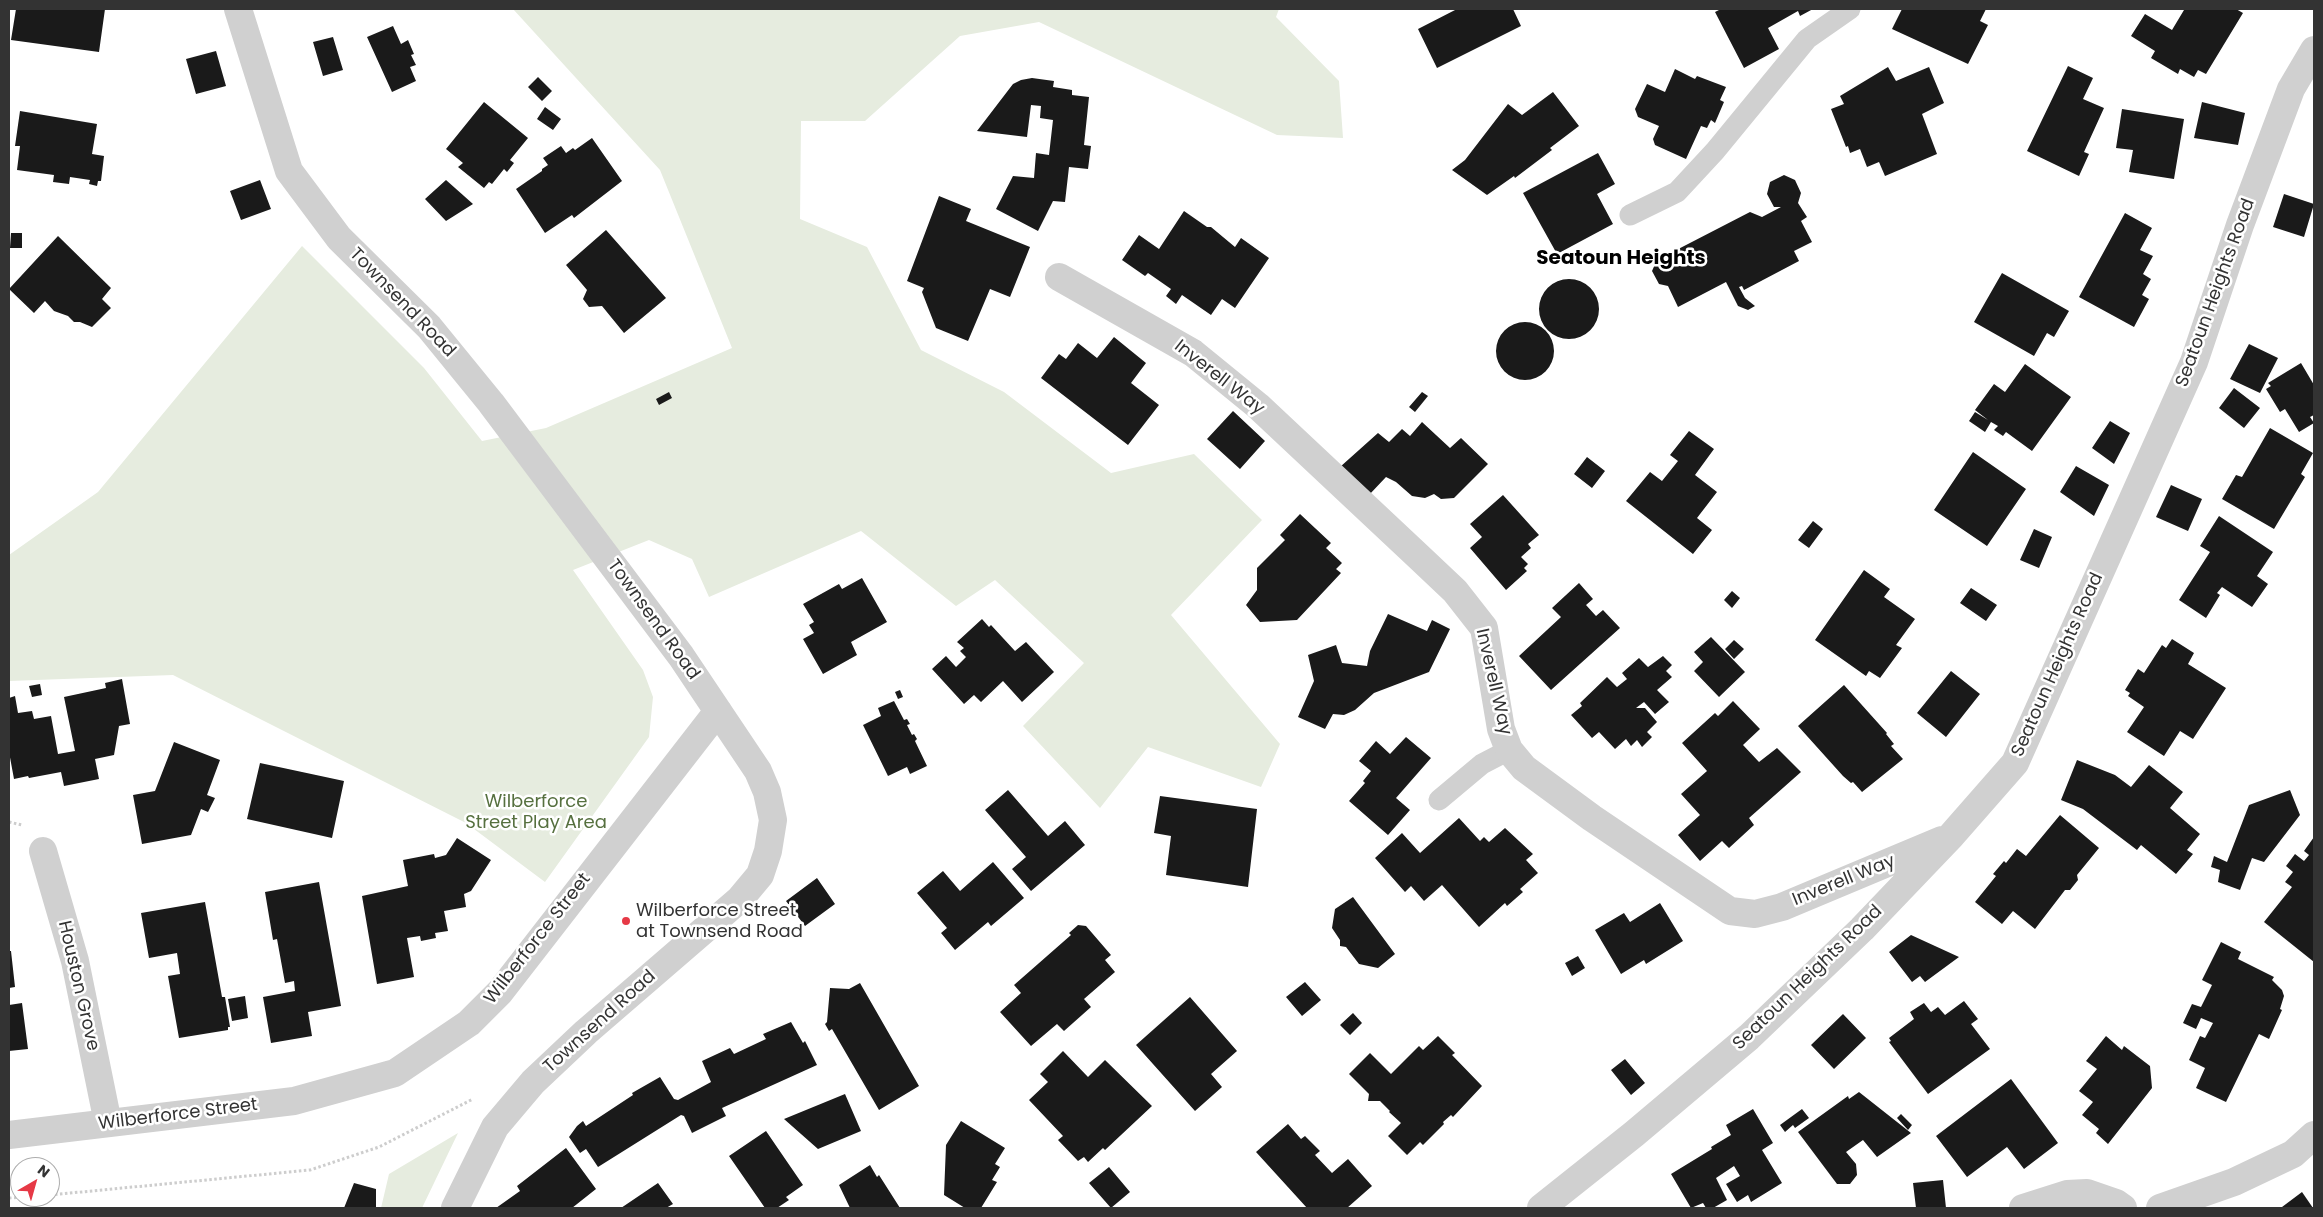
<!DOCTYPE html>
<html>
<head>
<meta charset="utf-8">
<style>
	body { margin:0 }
	#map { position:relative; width:2323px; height:1217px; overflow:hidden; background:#fff; font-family:Poppins,sans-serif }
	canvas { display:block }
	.frame { position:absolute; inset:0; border:10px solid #333; pointer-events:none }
	.north { position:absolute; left:10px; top:1157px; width:50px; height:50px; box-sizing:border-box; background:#fff; border:1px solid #adadad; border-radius:50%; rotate:38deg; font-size:14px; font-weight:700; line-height:20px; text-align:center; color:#333 }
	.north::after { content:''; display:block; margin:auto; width:18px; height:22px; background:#e63946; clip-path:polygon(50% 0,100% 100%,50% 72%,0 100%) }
</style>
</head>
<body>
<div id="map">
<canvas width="2323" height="1217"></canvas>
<div class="frame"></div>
<div class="north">N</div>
</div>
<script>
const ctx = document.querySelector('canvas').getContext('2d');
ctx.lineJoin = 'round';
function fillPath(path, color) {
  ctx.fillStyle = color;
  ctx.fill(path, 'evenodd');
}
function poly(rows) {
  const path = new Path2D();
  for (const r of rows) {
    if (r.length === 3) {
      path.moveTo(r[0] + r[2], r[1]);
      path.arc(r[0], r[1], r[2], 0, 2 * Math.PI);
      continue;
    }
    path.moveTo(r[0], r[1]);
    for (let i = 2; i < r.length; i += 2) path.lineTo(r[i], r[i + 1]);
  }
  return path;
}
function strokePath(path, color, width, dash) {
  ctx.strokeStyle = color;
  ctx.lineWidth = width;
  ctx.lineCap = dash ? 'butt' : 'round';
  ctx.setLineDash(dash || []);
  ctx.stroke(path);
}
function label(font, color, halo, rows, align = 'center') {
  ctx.font = font + ' Poppins,sans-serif';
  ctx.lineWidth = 5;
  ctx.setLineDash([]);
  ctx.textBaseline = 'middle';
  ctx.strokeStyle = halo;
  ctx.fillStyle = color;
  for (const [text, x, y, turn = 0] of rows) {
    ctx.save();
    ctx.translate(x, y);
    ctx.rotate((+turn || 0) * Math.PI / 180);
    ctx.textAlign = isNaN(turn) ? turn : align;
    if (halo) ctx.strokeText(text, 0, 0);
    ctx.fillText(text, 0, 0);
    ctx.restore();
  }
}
fillPath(poly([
	[513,9,1279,9,1276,17,1339,81,1343,138,1277,135,1039,22,960,36,865,121,801,121,800,219,867,247,921,350,1004,392,1111,473,1194,454,1262,520,1171,615,1280,744,1261,787,1148,747,1100,808,1023,726,1084,663,995,580,956,606,861,531,709,597,692,559,649,540,573,570,643,670,653,697,649,737,545,882,466,823,173,675,9,681,9,555,98,492,302,246,424,368,482,441,546,428,732,348,660,170],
	[458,1133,422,1208,381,1208,389,1174]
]), '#e6ecdf');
fillPath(poly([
	[16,9,105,9,99,52,11,40],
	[1457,9,1513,9,1521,26,1437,68,1418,29],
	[1721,9,1813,9,1800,16,1798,11,1768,28,1779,49,1744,68,1715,12],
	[1902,9,1986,9,1980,21,1988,25,1968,64,1892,29],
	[2182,9,2236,9,2243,13,2206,74,2198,70,2194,77,2180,69,2178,74,2151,58,2155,51,2131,36,2145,14,2172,30,2184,10],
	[393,26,401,44,408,40,414,54,411,55,416,65,410,67,416,81,392,92,367,37],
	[333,37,343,70,323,76,313,42],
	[216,51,226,86,196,94,186,59],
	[2068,66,2093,78,2083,99,2104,108,2084,152,2089,154,2079,176,2027,151],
	[1888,67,1896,81,1929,67,1944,103,1922,114,1937,154,1885,176,1879,162,1867,167,1860,149,1850,153,1848,146,1846,147,1831,109,1844,104,1840,96],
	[1675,69,1695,79,1697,76,1726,87,1720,100,1724,102,1715,123,1711,120,1707,128,1701,126,1686,159,1655,145,1653,139,1659,126,1638,117,1635,109,1647,84,1665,92],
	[538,77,552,91,542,101,528,87],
	[1032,78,1054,81,1053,87,1072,90,1072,95,1089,97,1084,145,1091,146,1088,169,1069,167,1065,202,1053,201,1038,231,996,209,1013,176,1034,178,1036,153,1049,155,1053,120,1040,118,1041,106,1031,105,1027,137,977,131,1013,84,1021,80],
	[1553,92,1579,126,1550,148,1552,150,1515,178,1514,176,1487,195,1452,170,1465,160,1508,104,1522,115],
	[484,102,528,138,510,160,514,163,507,172,504,169,492,184,489,182,484,188,458,167,463,163,446,149],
	[2202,102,2245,113,2238,145,2194,138],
	[545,107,561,119,553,130,537,119],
	[2122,109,2184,119,2174,179,2129,172,2133,150,2116,148],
	[20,111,97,124,92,154,104,156,101,181,98,181,97,186,89,184,90,180,70,177,69,184,53,182,54,175,17,170,20,146,15,146],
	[592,138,622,181,574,218,572,215,545,233,516,189,542,171,542,169,548,165,543,158,561,146,566,153,573,148,575,150],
	[1598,153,1615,184,1597,194,1613,224,1557,254,1523,193],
	[1784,175,1795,180,1801,193,1798,203,1807,217,1801,221,1812,242,1794,251,1799,261,1744,290,1742,286,1739,287,1745,298,1755,306,1748,310,1738,306,1726,282,1678,307,1668,286,1659,284,1652,271,1657,260,1750,212,1762,217,1781,207,1774,207,1767,194,1770,182],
	[260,180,271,209,241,220,230,191],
	[446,180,473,204,446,221,425,199],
	[2284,194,2314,204,2304,237,2273,227],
	[939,196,971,209,966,221,1030,247,1010,297,990,289,968,341,936,328,922,292,924,288,907,281],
	[1184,211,1207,227,1211,227,1235,247,1241,238,1269,258,1235,308,1222,299,1211,315,1182,295,1176,304,1166,296,1171,289,1148,273,1145,276,1122,260,1139,235,1159,249],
	[2125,213,2152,228,2140,250,2153,256,2143,274,2151,279,2142,295,2149,299,2134,327,2079,297],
	[606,230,666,298,624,333,602,306,589,307,583,299,587,290,566,265],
	[11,233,22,233,22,248,10,248],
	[58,236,111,288,102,299,111,308,92,327,80,322,74,322,68,316,54,311,45,301,34,313,9,289],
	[2002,273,2069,311,2054,337,2047,333,2034,356,1974,322],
	[1569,309,30],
	[1525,351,29],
	[1114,337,1146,363,1131,383,1159,405,1128,445,1041,378,1059,354,1066,359,1078,343,1097,358],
	[2249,344,2278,358,2260,393,2230,379],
	[2301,363,2314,385,2314,415,2310,417,2314,423,2299,432,2285,409,2280,412,2266,389,2271,386,2268,383],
	[2025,364,2071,397,2032,451,2006,432,2003,436,1994,430,1998,426,1991,422,1985,432,1969,421,1975,412,1988,420,1975,410,1994,384,2005,392],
	[2234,388,2260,408,2244,428,2219,408],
	[669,392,672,398,659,405,656,399],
	[1422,392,1428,396,1415,412,1409,407],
	[1233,411,1265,441,1240,469,1207,439],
	[2110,421,2130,433,2114,464,2092,448],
	[1422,422,1450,448,1461,438,1488,464,1454,498,1441,499,1434,494,1425,498,1412,496,1396,482,1386,477,1369,495,1340,467,1378,433,1389,442,1402,429,1410,436],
	[2270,428,2313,453,2301,474,2305,477,2274,529,2222,499,2236,475,2242,477],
	[1689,431,1714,449,1695,475,1717,492,1697,518,1712,530,1693,554,1626,501,1650,472,1662,481,1678,461,1670,455],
	[1973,452,2026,489,1987,546,1934,510],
	[1587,457,1605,471,1592,488,1574,474],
	[2076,466,2109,485,2094,516,2060,492],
	[2171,485,2202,499,2188,531,2156,517],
	[1503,495,1539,535,1528,544,1531,548,1521,557,1528,564,1524,568,1527,571,1506,590,1470,548,1482,537,1470,524],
	[1300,514,1331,543,1326,548,1342,563,1336,569,1341,573,1297,620,1260,622,1246,605,1257,590,1257,568,1285,540,1280,535],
	[2219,516,2273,552,2257,576,2268,584,2252,607,2222,587,2217,593,2220,595,2206,618,2179,600,2210,552,2200,546],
	[1813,521,1823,529,1809,548,1798,540],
	[2034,529,2052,537,2039,568,2020,560],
	[1864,570,1890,589,1884,597,1915,619,1896,645,1902,648,1880,678,1869,671,1866,676,1815,640],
	[862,578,887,622,851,642,857,655,823,674,803,639,814,633,809,625,814,622,803,604,839,584,842,589],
	[1579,583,1593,599,1586,605,1596,616,1603,610,1620,628,1551,690,1519,656,1561,617,1552,608],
	[1971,588,1997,605,1986,621,1960,603],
	[1732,591,1740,598,1732,608,1724,600],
	[1388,614,1427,631,1432,620,1450,629,1429,672,1374,693,1355,710,1344,715,1333,714,1325,729,1298,717,1314,681,1308,655,1336,645,1342,663,1367,666,1370,651],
	[982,619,989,627,991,625,1015,651,1026,642,1054,672,1022,702,1003,681,981,702,974,695,964,704,932,669,946,656,956,667,966,657,960,651,964,648,957,642],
	[1711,637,1745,672,1719,697,1694,671,1703,662,1694,652],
	[2172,639,2194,653,2188,664,2226,688,2193,739,2180,731,2164,756,2127,732,2144,707,2128,696,2130,693,2125,690,2138,669,2144,673,2162,645,2166,648],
	[1734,640,1744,649,1734,659,1725,649],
	[1663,656,1672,665,1666,671,1672,677,1657,690,1669,702,1655,714,1644,702,1636,708,1645,708,1657,722,1647,732,1652,737,1642,747,1637,740,1631,746,1626,739,1615,749,1599,732,1592,738,1571,715,1582,706,1580,703,1607,677,1617,687,1627,679,1622,673,1639,658,1648,667],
	[1951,671,1980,694,1946,737,1917,713],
	[122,679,130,724,119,726,114,755,95,759,99,779,64,786,61,772,29,778,28,776,14,779,9,752,9,698,15,696,18,713,32,711,34,719,51,716,58,754,75,751,64,697,106,688,105,683],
	[40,684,42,695,32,697,29,686],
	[1844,685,1887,733,1886,734,1894,744,1891,746,1903,759,1862,792,1853,782,1851,783,1843,776,1798,726],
	[900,690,903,697,898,699,895,692],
	[894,701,904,720,907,719,910,724,907,725,912,735,914,734,917,739,915,741,927,766,910,774,907,767,888,776,863,725,881,716,878,708],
	[1733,701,1760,729,1743,745,1759,762,1777,748,1801,772,1749,818,1754,825,1729,848,1722,841,1700,861,1678,835,1700,815,1681,794,1707,771,1682,743,1715,713,1718,716],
	[1406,737,1431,758,1396,798,1410,810,1388,835,1349,801,1365,783,1363,781,1371,771,1359,761,1376,741,1390,754],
	[174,742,220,760,207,795,215,798,208,812,201,809,191,835,142,844,133,795,155,791],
	[2077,760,2115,775,2131,787,2149,765,2183,792,2170,808,2200,834,2187,850,2193,854,2176,874,2141,845,2137,850,2083,809,2061,800],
	[260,763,344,781,332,838,247,819],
	[1008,790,1048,836,1065,821,1085,845,1031,891,1012,869,1026,857,985,810],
	[2290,790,2300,815,2264,862,2252,858,2240,890,2218,882,2220,870,2211,867,2214,856,2227,862,2249,805],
	[1160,796,1257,809,1248,887,1166,875,1171,836,1154,833],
	[2060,815,2099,848,2077,875,2078,880,2070,890,2065,890,2035,929,2013,911,2002,924,1975,902,1996,876,1993,874,2004,861,2006,863,2017,849,2026,856],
	[1459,818,1480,841,1484,837,1489,842,1505,828,1533,854,1526,860,1538,873,1520,889,1523,892,1507,906,1505,903,1479,927,1442,885,1424,901,1411,886,1405,892,1375,858,1402,833,1420,853],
	[2314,837,2314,962,2264,922,2292,887,2285,882,2293,872,2286,866,2295,854,2304,861,2309,855,2304,851],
	[457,838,491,860,471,891,464,894,466,907,444,911,448,931,435,933,436,938,421,941,420,936,407,938,414,977,377,984,362,896,408,886,403,860,434,854,435,858,446,855],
	[993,862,1024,898,991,926,988,922,955,950,941,933,947,928,917,893,943,871,960,891],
	[817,878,835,904,805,926,786,901],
	[319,882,341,1006,308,1012,312,1036,271,1043,263,997,295,991,294,981,285,983,277,939,273,940,265,892],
	[1353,897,1395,954,1378,968,1359,964,1346,947,1340,946,1340,940,1332,928,1335,909],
	[205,902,222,997,225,997,230,1027,228,1027,228,1030,179,1038,168,976,180,974,177,953,149,958,141,913],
	[1660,903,1683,941,1646,964,1644,960,1621,974,1595,930,1624,913,1630,922],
	[1078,925,1086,926,1111,955,1105,960,1115,972,1084,999,1091,1007,1064,1031,1057,1024,1031,1046,1000,1012,1021,993,1014,985,1071,935,1069,933],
	[1911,935,1959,957,1925,982,1920,976,1912,982,1889,952],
	[2221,942,2241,952,2238,959,2274,977,2272,980,2282,990,2284,996,2280,1009,2282,1010,2269,1039,2259,1034,2226,1102,2196,1088,2205,1068,2189,1060,2200,1036,2205,1038,2213,1023,2201,1018,2196,1029,2183,1023,2192,1004,2201,1007,2212,985,2202,980],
	[9,951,11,951,15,987,9,988],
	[1578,956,1585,968,1572,976,1565,963],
	[1305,982,1321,1000,1302,1016,1286,997],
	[860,983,919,1086,879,1110,832,1029,829,1031,825,1024,827,1022,830,988,849,989],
	[245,996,248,1018,232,1021,228,999],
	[1190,997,1237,1051,1211,1074,1222,1087,1195,1111,1136,1045],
	[1964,1001,1978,1019,1971,1024,1990,1049,1928,1094,1889,1042,1891,1041,1889,1038,1914,1019,1910,1012,1924,1003,1931,1012,1938,1007,1945,1015],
	[22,1003,28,1049,9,1051,9,1005],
	[1353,1013,1362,1023,1350,1035,1340,1025],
	[1843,1014,1866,1038,1834,1069,1811,1045],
	[791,1022,803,1043,805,1041,817,1065,722,1108,726,1116,692,1133,684,1116,681,1115,598,1167,586,1149,580,1153,569,1137,577,1126,583,1121,586,1126,633,1095,632,1093,660,1077,674,1099,678,1100,711,1082,702,1061,730,1048,734,1054,766,1039,763,1034],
	[1438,1036,1455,1053,1452,1055,1482,1086,1453,1117,1451,1115,1443,1122,1444,1124,1423,1145,1420,1142,1407,1155,1388,1136,1401,1123,1389,1112,1390,1111,1380,1101,1368,1101,1369,1094,1349,1074,1370,1053,1391,1074,1419,1046,1423,1050],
	[2106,1036,2122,1050,2124,1046,2150,1066,2152,1088,2108,1144,2096,1133,2099,1129,2082,1115,2093,1102,2079,1091,2097,1069,2086,1061],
	[1063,1051,1088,1077,1105,1060,1152,1106,1105,1150,1103,1148,1088,1162,1084,1157,1078,1161,1058,1140,1063,1136,1029,1100,1048,1082,1040,1074],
	[1625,1059,1645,1083,1631,1095,1611,1070],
	[2011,1079,2058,1143,2024,1169,2007,1147,1967,1177,1936,1136],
	[1859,1092,1911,1133,1877,1157,1863,1140,1846,1152,1856,1164,1857,1175,1850,1184,1837,1184,1798,1132,1848,1096,1849,1099],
	[845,1094,861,1131,818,1149,784,1119],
	[1753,1109,1773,1143,1762,1150,1782,1183,1751,1202,1748,1195,1737,1202,1726,1184,1740,1176,1734,1166,1716,1178,1727,1200,1713,1208,1706,1208,1703,1203,1691,1208,1671,1174,1712,1149,1711,1147,1731,1135,1726,1125],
	[1802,1109,1809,1118,1795,1128,1793,1125,1785,1132,1780,1125],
	[1901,1114,1912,1125,1908,1130,1897,1118],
	[961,1121,1005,1148,995,1164,1000,1167,992,1180,997,1182,981,1208,965,1208,944,1195,946,1145],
	[1288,1124,1301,1139,1305,1136,1320,1151,1315,1155,1332,1173,1348,1159,1372,1186,1347,1208,1307,1208,1256,1152],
	[766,1131,803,1185,786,1197,789,1200,777,1208,765,1208,729,1156],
	[566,1148,596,1189,572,1208,496,1208,520,1191,517,1186],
	[870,1165,877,1177,879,1175,900,1208,850,1208,839,1185],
	[1109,1167,1130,1192,1111,1208,1089,1183],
	[1943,1180,1946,1208,1916,1208,1913,1183],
	[354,1183,376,1189,376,1208,344,1208],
	[658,1183,673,1204,666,1208,621,1208],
	[2302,1192,2313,1208,2282,1208,2282,1207]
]), '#1a1a1a');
strokePath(poly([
	[9,822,22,825],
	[50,1195,310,1170,379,1147,473,1099],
	[9,1198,29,1197]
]), '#cdcdcd', 3, [2.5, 2.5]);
strokePath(poly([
	[1630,215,1677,192,1715,151,1807,39,1850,9],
	[1439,800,1482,764,1509,750]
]), '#d0d0d0', 21);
strokePath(poly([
	[238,9,289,171,339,238,429,327,491,403,681,656,758,771,767,792,773,820,768,851,760,875,740,899,586,1032,533,1082,495,1127,455,1208],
	[1059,277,1193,353,1258,406,1419,557,1455,591,1484,628,1501,729,1509,750,1524,768,1592,818,1730,911,1755,914,1782,907,1942,840],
	[43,851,75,961,108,1123],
	[9,1135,294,1101,395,1073,469,1023,500,992,718,711],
	[1541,1208,1634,1134,1749,1037,1862,929,1951,836,2015,763,2194,362,2240,225,2291,89,2314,50],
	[2023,1208,2067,1194,2087,1193,2116,1203,2123,1208],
	[2160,1208,2234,1182,2293,1154,2314,1135]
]), '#d0d0d0', 28);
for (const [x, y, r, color] of [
	[626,921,5,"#e63946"]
]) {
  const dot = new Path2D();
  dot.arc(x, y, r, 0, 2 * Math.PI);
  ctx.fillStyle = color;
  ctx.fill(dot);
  strokePath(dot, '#fff', 2);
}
label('18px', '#333', '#fff', [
	["Seatoun Heights Road",2216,293,-70],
	["Townsend Road",402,303,46],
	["Inverell Way",1219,378,38],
	["Townsend Road",653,620,54],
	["Seatoun Heights Road",2058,665,-66],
	["Inverell Way",1493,682,77],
	["Inverell Way",1844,881,-22],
	["Wilberforce Street",538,939,-52],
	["Seatoun Heights Road",1808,978,-44],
	["Houston Grove",78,986,77],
	["Townsend Road",600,1022,-42],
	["Wilberforce Street",178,1115,-7]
]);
label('18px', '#56703f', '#fff', [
	["Wilberforce",536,802],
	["Street Play Area",536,823]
]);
label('18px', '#333', '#fff', [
	["Wilberforce Street",636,911],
	["at Townsend Road",636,932]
], 'left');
label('bold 20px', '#000', '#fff', [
	["Seatoun Heights",1621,259]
]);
</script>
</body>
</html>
